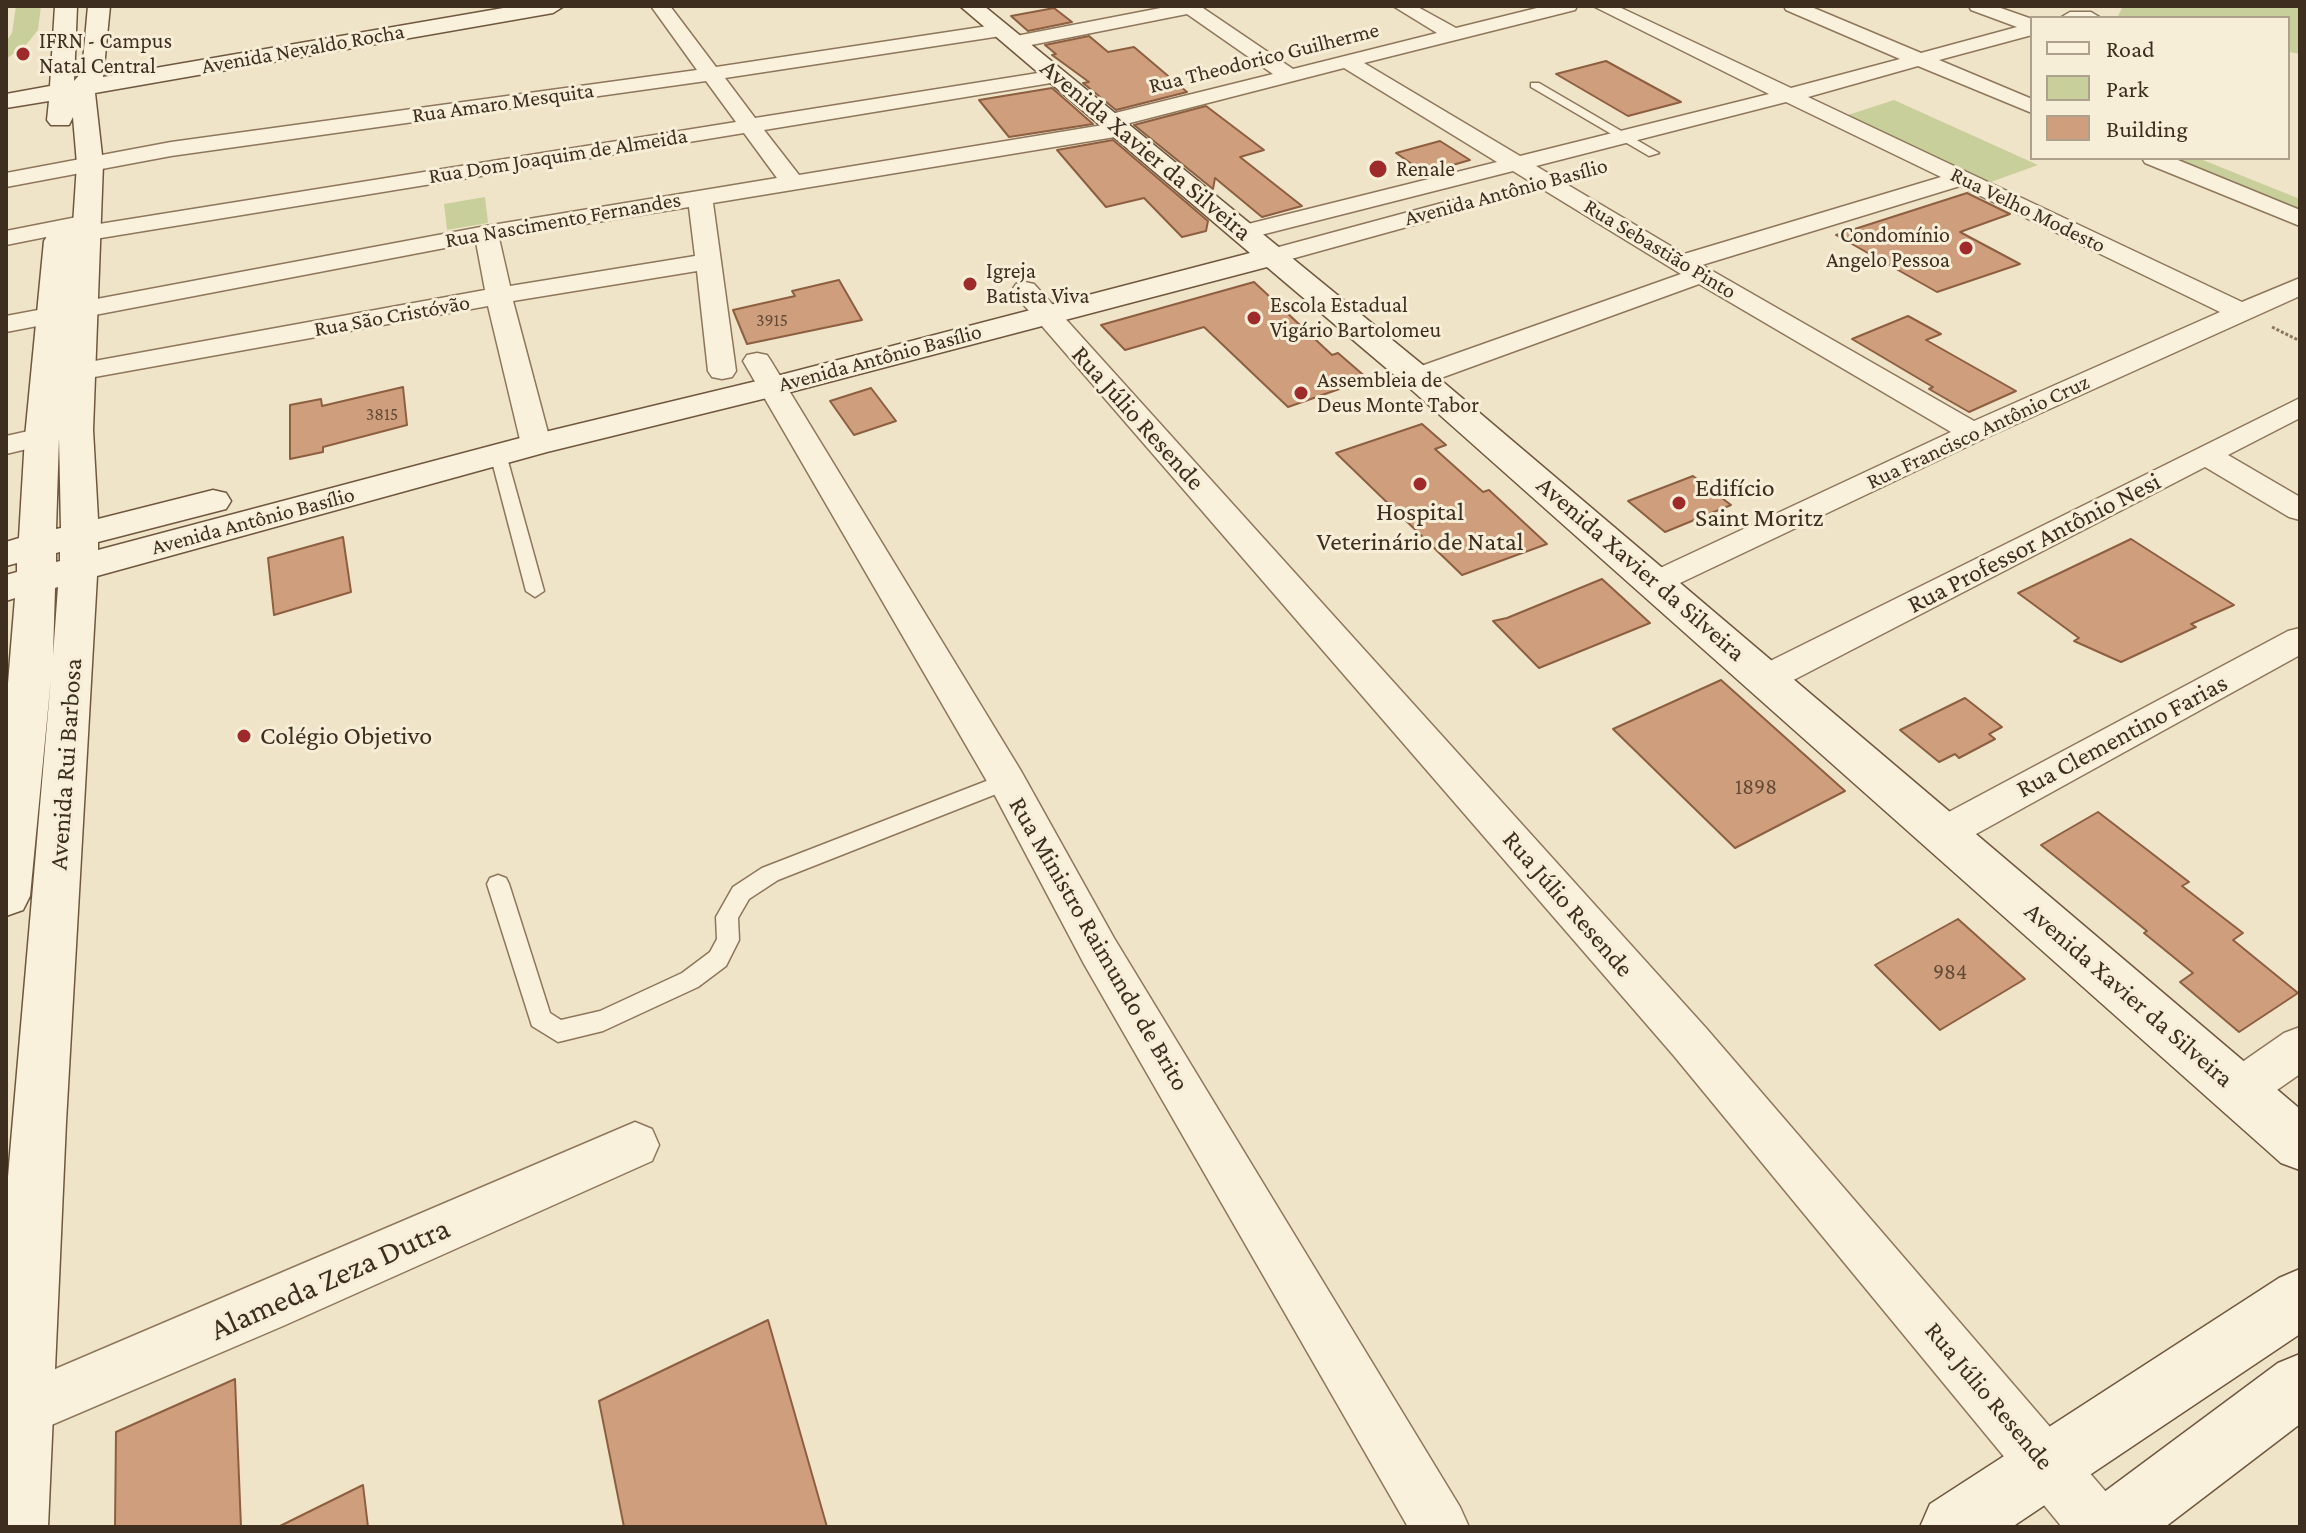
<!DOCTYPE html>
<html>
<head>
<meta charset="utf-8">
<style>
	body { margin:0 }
	#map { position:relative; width:2306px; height:1533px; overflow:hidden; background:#f0e4c8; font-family:"Crimson Pro",serif }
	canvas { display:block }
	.frame { position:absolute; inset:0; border:8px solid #3d2e20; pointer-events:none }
	.legend { position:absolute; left:2030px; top:16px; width:260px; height:144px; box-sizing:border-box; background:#f7eed8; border:2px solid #ada18e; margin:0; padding:10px 14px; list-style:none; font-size:24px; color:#3d2e20 }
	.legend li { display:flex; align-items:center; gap:16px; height:40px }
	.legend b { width:40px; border:2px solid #ada18e }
</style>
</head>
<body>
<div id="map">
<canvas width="2306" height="1533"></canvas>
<div class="frame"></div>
<ul class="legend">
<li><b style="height:10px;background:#faf1dc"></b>Road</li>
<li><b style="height:22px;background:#c9cf9b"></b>Park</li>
<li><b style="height:22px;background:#cf9f7d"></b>Building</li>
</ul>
</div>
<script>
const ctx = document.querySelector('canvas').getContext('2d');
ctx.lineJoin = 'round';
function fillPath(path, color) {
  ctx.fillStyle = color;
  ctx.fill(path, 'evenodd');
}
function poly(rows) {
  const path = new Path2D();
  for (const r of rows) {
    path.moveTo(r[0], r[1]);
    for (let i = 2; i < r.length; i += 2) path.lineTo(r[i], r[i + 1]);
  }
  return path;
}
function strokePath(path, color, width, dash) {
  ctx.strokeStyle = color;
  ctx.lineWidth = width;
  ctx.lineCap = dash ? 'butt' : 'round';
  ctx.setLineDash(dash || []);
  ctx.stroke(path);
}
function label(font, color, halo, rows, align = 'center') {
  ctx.font = font + ' "Crimson Pro",serif';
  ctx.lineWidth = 6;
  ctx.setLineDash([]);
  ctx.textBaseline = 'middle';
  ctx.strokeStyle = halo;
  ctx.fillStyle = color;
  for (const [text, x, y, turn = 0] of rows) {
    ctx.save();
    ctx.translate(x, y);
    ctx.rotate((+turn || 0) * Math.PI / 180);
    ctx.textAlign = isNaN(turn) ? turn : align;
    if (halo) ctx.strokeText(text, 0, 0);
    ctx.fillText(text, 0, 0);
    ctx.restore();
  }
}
fillPath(poly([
	[16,6,41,6,38,30,26,45,6,59,6,42,12,33],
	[2123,6,2300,6,2300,54,2288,52,2288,18,2117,18],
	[1894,100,2038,165,1988,183,1845,116],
	[2163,158,2198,158,2300,199,2300,215],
	[485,197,488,223,447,230,444,204]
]), '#c9cf9b');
const building = poly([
	[1054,8,1072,22,1028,31,1011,16,1054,8],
	[1089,36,1108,52,1134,47,1187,92,1116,110,1083,83,1089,82,1052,55,1056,54,1045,45,1089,36],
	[1606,61,1681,102,1628,116,1556,74,1606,61],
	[1052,88,1093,124,1009,137,979,100,1052,88],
	[1206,106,1264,150,1240,157,1302,206,1262,217,1215,178,1213,189,1134,125,1206,106],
	[1113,140,1208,221,1206,231,1182,237,1144,198,1106,207,1057,150,1113,140],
	[1440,141,1470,160,1425,173,1396,153,1440,141],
	[1967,193,2010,214,1960,232,2020,264,1937,292,1836,235,1967,193],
	[839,280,862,320,747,344,733,310,795,296,792,291,839,280],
	[1254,282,1332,355,1338,353,1368,379,1288,407,1204,327,1125,350,1101,325,1254,282],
	[1908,316,1941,334,1926,340,2016,391,1969,412,1929,389,1933,387,1852,339,1908,316],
	[403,387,407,425,323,447,323,452,290,459,290,405,321,399,322,406,403,387],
	[871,388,896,421,854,435,830,401,871,388],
	[1422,424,1446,445,1435,449,1483,492,1489,490,1547,544,1462,575,1336,453,1422,424],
	[1693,476,1731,505,1665,532,1628,501,1693,476],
	[343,537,351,592,274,615,268,558,343,537],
	[2131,539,2234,605,2191,624,2196,627,2121,662,2074,641,2079,638,2018,593,2131,539],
	[1602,579,1650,623,1539,668,1493,621,1507,618,1602,579],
	[1721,680,1845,791,1735,848,1613,729,1721,680],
	[1965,698,2002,727,1989,734,1995,739,1959,758,1955,754,1939,762,1900,730,1965,698],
	[2098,812,2189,882,2182,886,2243,933,2233,940,2298,993,2239,1032,2180,982,2193,973,2144,933,2147,931,2041,845,2098,812],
	[1958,919,2025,979,1940,1030,1875,965,1958,919],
	[768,1320,827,1527,624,1527,599,1401,768,1320],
	[235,1379,241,1527,115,1527,116,1432,235,1379],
	[363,1485,368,1527,278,1527,363,1485]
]);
fillPath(building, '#cf9f7d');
strokePath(building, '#8d5f41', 2);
const lane = poly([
	[1531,83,1539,83,1659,153,1649,156,1531,87,1531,83],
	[498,449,506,454,544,591,535,597,526,591,490,454,498,449],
	[1007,773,1014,775,1017,781,1014,787,778,880,749,899,738,918,739,940,726,966,698,987,603,1031,558,1042,532,1026,487,884,490,878,498,875,506,878,509,884,550,1013,561,1020,600,1011,682,973,710,952,717,939,716,917,733,887,762,868,1007,773]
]);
const street = poly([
	[651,6,670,6,716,67,1001,24,1011,30,1001,36,725,78,755,118,1057,70,1067,76,1057,82,764,130,799,175,1103,125,1100,121,1103,116,1273,74,1187,14,1016,48,1006,42,1016,36,1171,6,1200,6,1293,69,1437,33,1393,6,1416,6,1456,28,1545,6,1577,6,1575,10,1364,63,1520,156,1769,94,1593,6,1617,6,1791,88,1900,59,1786,10,1784,6,1809,6,1921,53,2017,27,1971,10,1969,6,1995,6,2032,19,2032,35,1939,60,2032,99,2032,113,1918,66,1808,97,2242,302,2300,278,2300,296,1983,439,1657,594,1645,591,1640,583,1645,575,1951,432,1699,284,1427,383,1417,385,1407,383,1403,377,1407,371,1681,274,1513,171,1245,239,1236,237,1233,232,1236,227,1497,162,1344,68,1126,124,1132,129,1121,136,713,203,736,371,732,377,722,379,712,377,708,371,697,271,513,301,551,444,547,450,536,453,525,450,521,444,488,306,78,380,68,378,64,372,68,366,78,364,485,290,476,242,6,332,6,316,486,226,777,178,744,133,58,245,49,243,46,237,6,245,6,231,82,216,91,218,93,225,736,122,706,81,171,156,6,187,6,173,171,142,697,70,651,6],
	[1786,102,1941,177,1684,254,1536,166,1786,102],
	[1960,186,2220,312,1974,421,1702,265,1960,186],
	[689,207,695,256,510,286,499,238,689,207],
	[2070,12,2091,12,2101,18,2060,18,2070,12],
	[2142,158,2173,158,2300,210,2300,226,2145,163,2142,158],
	[1453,200,1461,202,1465,207,1461,212,1273,264,1264,261,1260,256,1264,251,1453,200],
	[1025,282,1034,284,1706,1028,2119,1507,2128,1527,2062,1527,1674,1056,1016,296,1012,290,1016,284,1025,282],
	[757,353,767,355,771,361,1021,771,1114,938,1460,1507,1469,1527,1408,1527,1084,964,992,790,743,361,747,355,757,353],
	[2300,398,2300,418,2228,455,2300,497,2300,520,2289,517,2205,467,1780,687,1767,691,1754,687,1749,678,1754,669,2300,398],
	[42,428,52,431,57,437,52,443,6,454,6,436,42,428],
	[2300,628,2300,655,1958,844,1944,849,1930,844,1924,833,1930,822,2288,631,2300,628],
	[2300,1027,2300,1074,2254,1106,2238,1113,2222,1106,2215,1091,2222,1076,2284,1033,2300,1027],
	[635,1122,652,1129,659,1145,652,1161,283,1326,42,1429,23,1437,6,1430,6,1390,635,1122]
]);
const secondary = poly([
	[55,6,77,6,74,81,82,72,88,6,110,6,103,77,515,6,564,6,553,13,95,93,103,164,93,430,98,519,213,490,226,493,231,501,226,509,98,542,98,550,524,437,765,379,1250,253,960,6,984,6,1429,370,2300,1109,2300,1170,2281,1163,1405,384,1267,267,783,394,547,452,97,576,66,1122,48,1527,6,1527,6,1200,51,678,30,896,23,910,6,916,6,708,15,598,6,601,6,575,17,572,17,563,6,566,6,542,19,538,25,437,44,241,48,235,58,232,68,235,72,240,77,164,73,117,69,125,51,125,47,120,49,101,6,108,6,94,50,86,55,6],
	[59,438,61,528,56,529,59,438],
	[60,552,60,561,56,562,56,553,60,552],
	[58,587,53,656,55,588,58,587],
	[2300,1269,2300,1334,2012,1527,1920,1527,1930,1504,2279,1278,2300,1269],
	[2300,1354,2300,1424,2165,1527,2078,1527,2088,1504,2278,1363,2300,1354]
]);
strokePath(lane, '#8d765c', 3);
strokePath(street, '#8d765c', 3);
strokePath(secondary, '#6f573f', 3);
strokePath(poly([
	[2272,327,2300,341]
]), '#8d765c', 3, [3, 2]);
fillPath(lane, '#faf1dc');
fillPath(street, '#faf1dc');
fillPath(secondary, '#faf1dc');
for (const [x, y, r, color] of [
	[23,54,8,"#9e2a2b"],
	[1378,169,10,"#9e2a2b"],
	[1966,248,8,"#9e2a2b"],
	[970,284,8,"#9e2a2b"],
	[1254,318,8,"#9e2a2b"],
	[1301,393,8,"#9e2a2b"],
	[1420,484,8,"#9e2a2b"],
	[1679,503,8,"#9e2a2b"],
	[244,736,8,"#9e2a2b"]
]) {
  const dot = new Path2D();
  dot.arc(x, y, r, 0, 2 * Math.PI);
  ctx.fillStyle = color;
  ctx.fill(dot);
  strokePath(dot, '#f7eed8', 3);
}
label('18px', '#624a37', null, [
	["3915",772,320],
	["3815",382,414]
]);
label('22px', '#3d2e20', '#f7eed8', [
	["IFRN - Campus",39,41],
	["Natal Central",39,66],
	["Renale",1396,169],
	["Condomínio",1950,235,"right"],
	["Angelo Pessoa",1950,260,"right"],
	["Igreja",986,271],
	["Batista Viva",986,296],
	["Escola Estadual",1270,305],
	["Vigário Bartolomeu",1270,330],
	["Assembleia de",1317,380],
	["Deus Monte Tabor",1317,405]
], 'left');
label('22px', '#3d2e20', '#f7eed8', [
	["Avenida Nevaldo Rocha",303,49,-10],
	["Rua Theodorico Guilherme",1264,58,-14],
	["Rua Amaro Mesquita",503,103,-8],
	["Rua Dom Joaquim de Almeida",558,156,-9],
	["Avenida Antônio Basílio",1506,192,-15],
	["Rua Velho Modesto",2028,210,26],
	["Rua Nascimento Fernandes",563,220,-10],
	["Rua Sebastião Pinto",1660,249,31],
	["Rua São Cristóvão",392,316,-10],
	["Avenida Antônio Basílio",880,358,-15],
	["Rua Francisco Antônio Cruz",1978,432,-25],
	["Avenida Antônio Basílio",253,521,-15]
]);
label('22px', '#624a37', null, [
	["1898",1756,787],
	["984",1950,972]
]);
label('26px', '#3d2e20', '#f7eed8', [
	["Avenida Xavier da Silveira",1146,150,40],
	["Rua Júlio Resende",1138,418,48],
	["Rua Professor Antônio Nesi",2034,543,-27],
	["Avenida Xavier da Silveira",1641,569,41],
	["Rua Clementino Farias",2122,736,-28],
	["Avenida Rui Barbosa",66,764,-86],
	["Rua Júlio Resende",1568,904,49],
	["Rua Ministro Raimundo de Brito",1099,944,60],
	["Avenida Xavier da Silveira",2129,995,41],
	["Rua Júlio Resende",1989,1396,50]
]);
label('26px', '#3d2e20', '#f7eed8', [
	["Edifício",1695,488],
	["Saint Moritz",1695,518],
	["Hospital",1420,512,"center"],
	["Veterinário de Natal",1420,542,"center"],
	["Colégio Objetivo",260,736]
], 'left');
label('32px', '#3d2e20', '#f7eed8', [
	["Alameda Zeza Dutra",330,1279,-24]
]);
</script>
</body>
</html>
